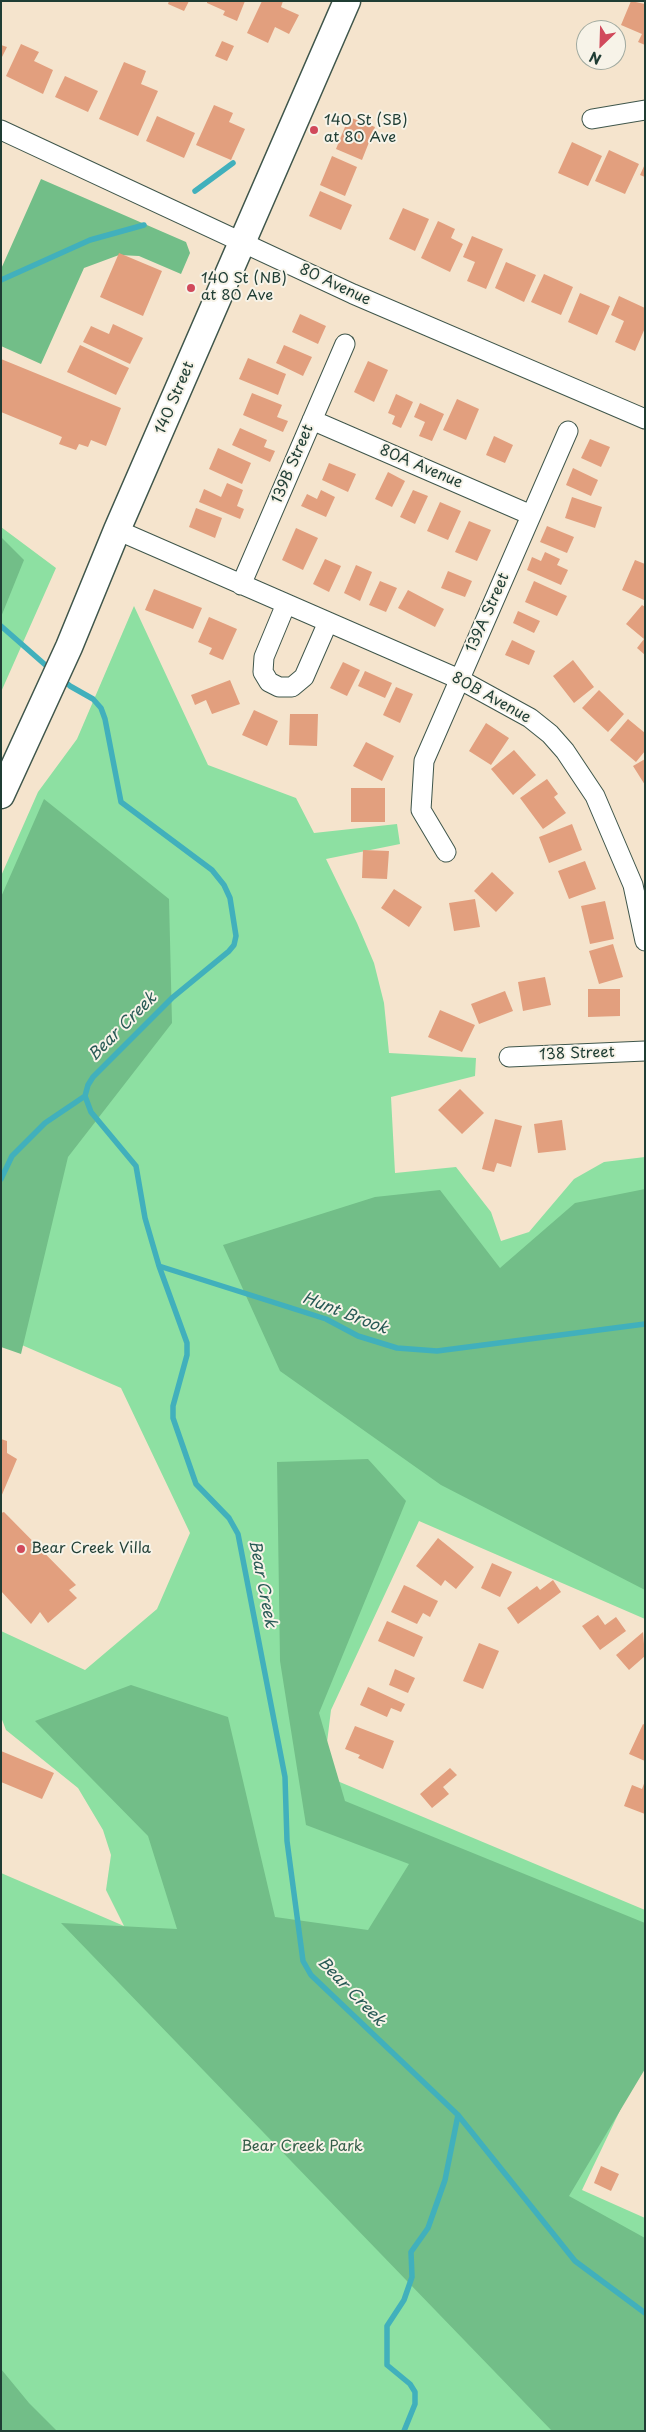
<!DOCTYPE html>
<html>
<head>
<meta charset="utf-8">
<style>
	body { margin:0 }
	#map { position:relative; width:646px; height:2432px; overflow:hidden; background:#f5e4cd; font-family:"Playpen Sans",sans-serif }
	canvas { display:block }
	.frame { position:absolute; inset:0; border:2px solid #1f3d34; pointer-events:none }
	.north { position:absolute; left:576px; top:20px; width:50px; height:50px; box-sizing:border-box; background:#f7f3e8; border:1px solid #a1aaa0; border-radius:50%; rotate:204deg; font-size:14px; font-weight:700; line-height:20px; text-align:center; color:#1f3d34 }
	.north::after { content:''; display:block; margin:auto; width:18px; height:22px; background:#d1495b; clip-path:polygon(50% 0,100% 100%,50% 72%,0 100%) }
</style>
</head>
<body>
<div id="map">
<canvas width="646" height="2432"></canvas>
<div class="frame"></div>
<div class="north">N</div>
</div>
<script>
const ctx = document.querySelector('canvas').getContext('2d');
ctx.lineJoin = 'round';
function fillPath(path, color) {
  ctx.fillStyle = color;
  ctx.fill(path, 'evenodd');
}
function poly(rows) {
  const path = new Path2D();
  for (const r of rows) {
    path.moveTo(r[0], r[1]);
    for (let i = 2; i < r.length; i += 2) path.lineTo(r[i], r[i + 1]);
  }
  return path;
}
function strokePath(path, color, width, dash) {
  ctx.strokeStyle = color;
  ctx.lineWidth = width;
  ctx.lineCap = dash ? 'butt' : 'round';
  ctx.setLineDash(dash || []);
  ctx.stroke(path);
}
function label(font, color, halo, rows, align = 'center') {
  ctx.font = font + ' "Playpen Sans",sans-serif';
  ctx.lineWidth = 4;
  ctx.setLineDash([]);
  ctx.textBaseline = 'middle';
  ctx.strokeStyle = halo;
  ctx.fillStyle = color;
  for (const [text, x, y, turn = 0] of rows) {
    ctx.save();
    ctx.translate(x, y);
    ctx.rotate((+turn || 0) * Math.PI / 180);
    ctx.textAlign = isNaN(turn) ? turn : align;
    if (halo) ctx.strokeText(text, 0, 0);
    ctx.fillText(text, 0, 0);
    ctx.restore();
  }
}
fillPath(poly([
	[1,527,56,568,1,692],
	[134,606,208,765,296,798,314,833,397,824,400,844,326,859,357,923,374,963,384,1003,389,1053,476,1058,475,1076,391,1097,395,1173,456,1167,491,1212,501,1241,529,1232,574,1179,604,1162,645,1157,645,1619,419,1521,331,1710,323,1775,645,1910,645,2058,582,2190,645,2218,645,2431,1,2431,1,1873,124,1926,106,1890,111,1855,103,1830,78,1788,6,1730,1,1717,1,1631,85,1670,157,1609,190,1533,121,1388,1,1336,1,876,38,792,77,739]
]), '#8de0a2');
fillPath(poly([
	[41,179,186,242,190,253,181,274,139,256,119,255,84,268,41,364,1,346,1,269],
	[1,537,24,560,1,617],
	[44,799,169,899,172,1023,68,1157,21,1354,1,1347,1,897],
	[645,1189,645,1590,441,1485,280,1371,223,1245,375,1197,440,1190,500,1268,575,1203],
	[368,1459,406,1501,319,1713,345,1801,645,1923,645,2069,569,2196,645,2238,645,2431,552,2431,61,1923,177,1929,148,1836,35,1721,131,1685,228,1717,275,1917,368,1930,409,1864,306,1825,280,1661,277,1462],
	[1,2369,29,2403,57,2431,1,2431]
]), '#72be88');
strokePath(poly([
	[195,191,233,163],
	[1,280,90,240,144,225],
	[1,626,50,669],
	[61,678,70,686,93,699,101,708,105,719,121,802,212,870,224,885,230,898,236,936,234,945,229,951,173,997,93,1077,88,1085,85,1096,91,1112,136,1166,145,1218,159,1266,187,1343,187,1355,173,1406,173,1418,196,1484,229,1518,238,1534,285,1777,287,1841,303,1961,311,1975,458,2115,575,2261,645,2313],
	[1,1179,12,1156,45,1123,85,1096],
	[159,1266,326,1319,358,1336,397,1348,437,1351,645,1324],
	[404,2431,415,2404,415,2392,410,2384,387,2365,387,2326,404,2300,412,2277,411,2252,428,2228,445,2180,458,2115]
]), '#41b0bc', 5.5);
fillPath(poly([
	[169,1,189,1,184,11,168,4],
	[207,1,245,1,237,21,223,15,225,11,207,3],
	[262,1,283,1,281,7,299,15,289,34,275,27,268,43,247,33],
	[631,1,645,4,645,45,638,42,642,34,621,25],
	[222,41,234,46,227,61,215,56],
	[21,44,39,52,34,61,53,70,43,94,6,76],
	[1,45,7,47,1,59],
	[124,62,146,71,141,84,158,91,138,136,99,119],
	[65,76,98,91,88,112,55,97],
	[214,105,233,113,229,122,245,129,231,160,196,145],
	[157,116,195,133,184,158,146,141],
	[349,117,375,127,362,160,336,149],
	[572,142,602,156,588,186,558,173],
	[609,150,639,164,625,194,595,181],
	[332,156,357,167,345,196,320,185],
	[645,164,645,177,640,175],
	[320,191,352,205,341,230,309,216],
	[403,208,429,219,415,251,389,239],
	[438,221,455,229,451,238,463,244,450,272,421,258],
	[472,236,503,249,486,289,467,281,475,262,463,257],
	[119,253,162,271,143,316,100,297],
	[506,262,536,275,524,302,495,288],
	[544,274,573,287,561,315,531,302],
	[580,293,610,306,597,335,568,322],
	[619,296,645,308,645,328,635,351,615,342,624,321,611,315],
	[300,314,326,326,318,344,292,332],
	[113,324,143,338,130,364,83,342,91,326,109,334],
	[80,345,129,368,116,395,67,372],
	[284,345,312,357,303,376,276,363],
	[248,358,286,374,278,395,239,379],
	[1,359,121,408,106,446,91,440,88,447,79,444,76,450,59,444,62,437,1,412],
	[368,361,388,370,374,402,354,392],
	[252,393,282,405,277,417,288,421,283,432,243,415],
	[396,394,413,402,401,428,392,424,395,416,388,413],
	[457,399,479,409,466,440,443,430],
	[420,403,444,414,432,441,419,436,425,422,414,417],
	[240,428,267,440,264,447,275,451,270,462,232,445],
	[494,436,513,445,505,463,486,455],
	[590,439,610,447,601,467,581,458],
	[218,448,251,463,242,484,209,469],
	[329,463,356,474,348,492,322,480],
	[573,468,598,480,591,496,566,485],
	[388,472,405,481,392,507,375,499],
	[227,483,243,490,237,506,244,509,240,519,199,502,204,489,221,497],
	[321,490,335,497,326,517,301,506,307,494,317,499],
	[413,490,428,496,415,524,400,517],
	[572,497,602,507,595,528,565,518],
	[440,502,461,511,448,540,427,531],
	[196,508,222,518,215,538,189,527],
	[469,521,491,530,477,561,455,552],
	[547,526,574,537,567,553,540,542],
	[296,528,318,538,303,570,282,560],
	[545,552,560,559,557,565,568,570,561,585,527,570,532,557,541,561],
	[325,559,341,566,329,592,313,584],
	[635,560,645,564,644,600,622,590],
	[356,565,372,572,360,601,344,593],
	[448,571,472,581,465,597,441,588],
	[380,581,397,588,386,612,369,605],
	[534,581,567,596,557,616,525,602],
	[154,589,202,608,193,629,145,610],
	[408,590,444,609,435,627,398,608],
	[642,605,645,607,645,655,637,648,644,639,626,624],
	[518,611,540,621,534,633,513,623],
	[209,617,237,629,223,660,209,654,212,648,198,642],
	[512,640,535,651,529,665,505,655],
	[573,660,594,687,574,703,553,676],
	[343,662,360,670,347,696,330,688],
	[365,671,392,683,385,698,358,686],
	[230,680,240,704,212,714,206,700,195,705,191,695],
	[396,687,413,694,400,723,383,715],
	[599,690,624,714,608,732,582,708],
	[254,710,278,721,267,746,242,735],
	[290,714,318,714,317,746,289,745],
	[628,719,645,733,645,751,636,762,610,740],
	[486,723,509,738,491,765,469,751],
	[366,742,394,756,382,781,353,766],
	[514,750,536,775,513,795,491,769],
	[645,759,645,785,633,766],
	[547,779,558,794,554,797,566,813,543,829,520,798],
	[351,788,385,788,385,822,351,822],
	[572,824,582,850,549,863,539,837],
	[363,850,389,851,387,879,362,878],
	[585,861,596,889,569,899,558,871],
	[492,872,514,893,496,912,474,891],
	[394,889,422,907,409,927,381,908],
	[475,899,480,927,454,931,449,903],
	[605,901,614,939,590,944,581,906],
	[613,944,623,977,599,984,589,951],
	[545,977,551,1005,523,1011,518,982],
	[588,989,620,989,620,1016,588,1017],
	[505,991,513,1011,479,1024,471,1004],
	[440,1010,475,1025,462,1052,428,1037],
	[460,1089,484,1113,462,1134,438,1110],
	[495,1119,522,1126,511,1167,497,1163,494,1172,482,1169],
	[562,1120,566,1150,538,1153,534,1124],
	[1,1439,7,1441,7,1453,17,1459,1,1497],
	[4,1512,76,1585,69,1590,77,1598,48,1623,40,1612,31,1624,1,1591,1,1513],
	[438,1538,474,1567,456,1589,445,1580,441,1586,416,1566],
	[492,1563,512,1572,500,1597,481,1588],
	[553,1580,561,1592,518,1624,507,1608,537,1586,540,1590],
	[404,1585,438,1601,430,1617,423,1613,417,1624,391,1612],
	[598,1615,605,1625,616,1617,626,1631,600,1650,582,1626],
	[387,1621,423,1637,414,1657,378,1641],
	[643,1632,645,1656,629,1670,616,1655],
	[479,1643,499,1651,483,1689,463,1681],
	[395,1669,415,1678,408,1693,389,1685],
	[368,1687,405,1704,401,1712,391,1708,387,1717,360,1705],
	[643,1724,645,1725,645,1761,629,1754],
	[355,1726,394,1741,383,1769,358,1758,360,1755,345,1749],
	[1,1751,54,1773,42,1799,1,1782],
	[450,1768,457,1775,443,1787,449,1794,432,1808,420,1794],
	[645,1781,645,1814,624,1806,632,1785,642,1789],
	[601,2166,619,2174,611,2191,594,2183]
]), '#e29f7e');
const minor = poly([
	[592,119,645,110],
	[1,130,353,294,645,419],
	[312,420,531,515],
	[117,530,459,679,530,718,550,734,565,751,595,796,633,885,645,941],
	[241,585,345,344],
	[286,604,264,657,263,672,269,682,279,687,292,687,304,677,328,622],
	[446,852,421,810,424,761,568,431],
	[509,1057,645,1051]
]);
const secondary = poly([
	[1,795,69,647,117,530,347,1]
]);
strokePath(minor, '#3f564b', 21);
strokePath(secondary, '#3f564b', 29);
strokePath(minor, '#fff', 19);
strokePath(secondary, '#fff', 26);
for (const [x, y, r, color] of [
	[314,130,5,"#d1495b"],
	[191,288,5,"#d1495b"],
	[21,1549,5,"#d1495b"]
]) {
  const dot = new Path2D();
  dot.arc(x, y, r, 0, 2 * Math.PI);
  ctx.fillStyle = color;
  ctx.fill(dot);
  strokePath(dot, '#f7f3e8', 2);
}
label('15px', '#1f3d34', '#f7f3e8', [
	["140 St (SB)",324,121],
	["at 80 Ave",324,138],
	["140 St (NB)",201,279],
	["at 80 Ave",201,296],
	["Bear Creek Villa",31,1549]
], 'left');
label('15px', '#1f3d34', '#f7f3e8', [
	["80 Avenue",335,285,25],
	["140 Street",175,398,-67],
	["139B Street",293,464,-67],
	["80A Avenue",421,467,23],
	["139A Street",488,613,-66],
	["80B Avenue",491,698,29],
	["138 Street",577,1054,-2]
]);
label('15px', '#355e4a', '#f7f3e8', [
	["Bear Creek Park",302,2147]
]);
label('italic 16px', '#285a56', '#f7f3e8', [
	["Bear Creek",123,1027,-45],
	["Hunt Brook",345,1314,21],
	["Bear Creek",262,1584,79],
	["Bear Creek",351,1992,46]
]);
</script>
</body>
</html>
